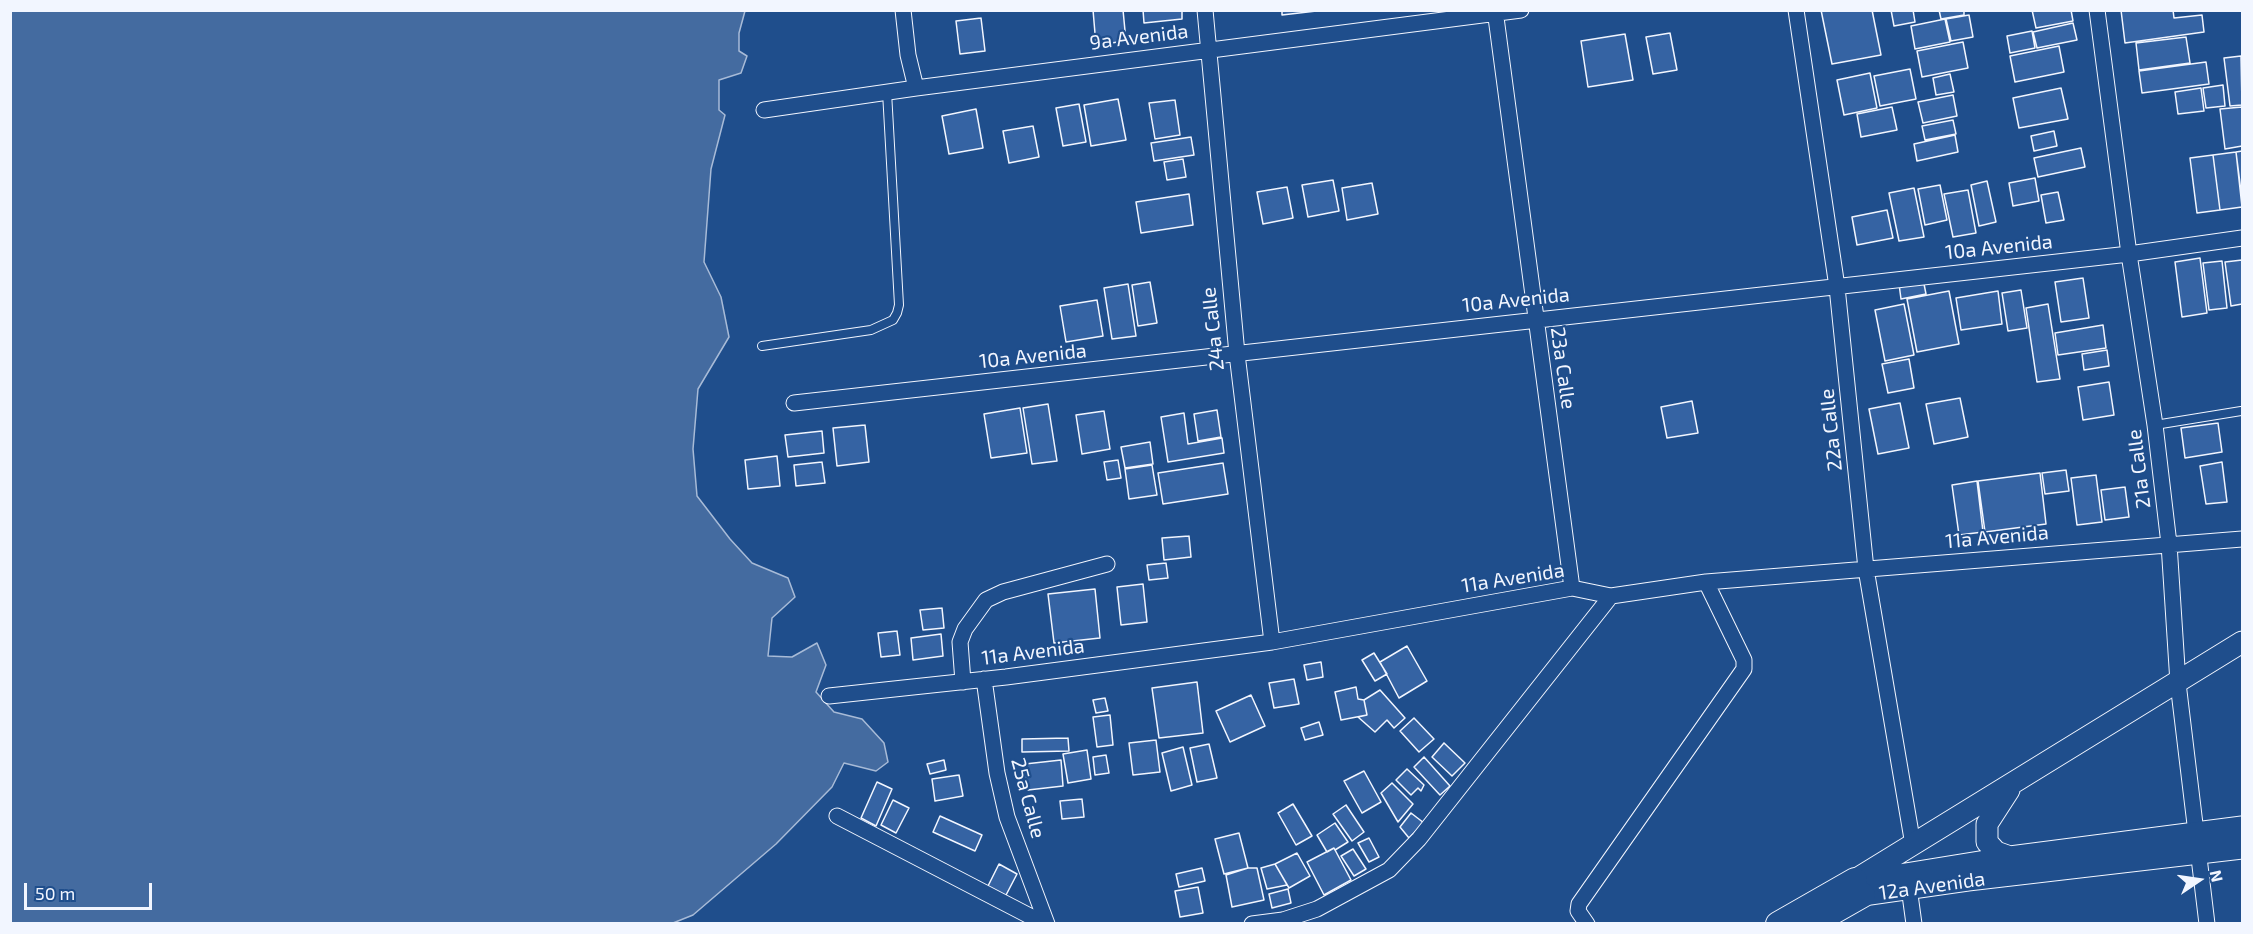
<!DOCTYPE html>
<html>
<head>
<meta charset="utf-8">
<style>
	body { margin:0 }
	#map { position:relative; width:2253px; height:934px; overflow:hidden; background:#1f4e8c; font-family:"Exo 2",sans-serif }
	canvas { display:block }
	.frame { position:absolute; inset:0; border:12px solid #f2f6ff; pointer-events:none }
	.north { position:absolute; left:2169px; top:850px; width:60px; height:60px; -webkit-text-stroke:4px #1f4e8c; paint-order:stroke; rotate:77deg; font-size:16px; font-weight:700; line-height:24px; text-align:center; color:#f2f6ff }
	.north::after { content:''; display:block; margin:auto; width:21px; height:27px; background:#f2f6ff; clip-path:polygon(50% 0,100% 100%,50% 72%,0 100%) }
	.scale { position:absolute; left:24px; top:883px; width:128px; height:27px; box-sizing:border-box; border:3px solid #f2f6ff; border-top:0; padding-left:8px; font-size:18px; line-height:21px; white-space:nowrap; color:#f2f6ff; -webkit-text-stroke:4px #1f4e8c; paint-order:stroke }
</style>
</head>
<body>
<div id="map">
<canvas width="2253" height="934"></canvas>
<div class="frame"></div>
<div class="north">N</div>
<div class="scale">50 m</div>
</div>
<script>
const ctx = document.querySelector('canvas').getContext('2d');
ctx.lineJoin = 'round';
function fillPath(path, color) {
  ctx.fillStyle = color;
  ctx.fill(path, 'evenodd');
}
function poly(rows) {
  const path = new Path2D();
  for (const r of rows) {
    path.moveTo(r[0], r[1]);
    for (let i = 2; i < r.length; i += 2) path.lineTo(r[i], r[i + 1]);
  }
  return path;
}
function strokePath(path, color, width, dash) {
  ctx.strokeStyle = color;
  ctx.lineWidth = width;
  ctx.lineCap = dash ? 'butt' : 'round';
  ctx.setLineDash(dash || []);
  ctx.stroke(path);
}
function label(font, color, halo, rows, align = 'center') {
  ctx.font = font + ' "Exo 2",sans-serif';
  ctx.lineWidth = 4.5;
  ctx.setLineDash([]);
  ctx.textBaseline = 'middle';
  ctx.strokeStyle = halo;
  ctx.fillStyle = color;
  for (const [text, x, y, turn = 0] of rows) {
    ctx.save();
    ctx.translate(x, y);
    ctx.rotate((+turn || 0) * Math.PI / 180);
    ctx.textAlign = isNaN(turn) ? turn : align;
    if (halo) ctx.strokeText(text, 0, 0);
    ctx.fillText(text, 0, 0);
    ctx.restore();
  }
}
const water = poly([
	[10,11,745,11,739,33,739,51,747,56,741,73,719,80,719,110,725,115,711,169,704,262,721,297,729,337,698,389,693,449,697,496,730,539,752,563,788,578,795,597,772,618,768,656,792,657,817,643,826,665,816,692,834,712,862,719,884,743,888,762,876,771,844,763,832,787,776,844,693,915,673,923,11,923,10,11]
]);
fillPath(water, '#446ba0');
strokePath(water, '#a8bbd7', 1.5);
const building = poly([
	[1093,10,1123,10,1126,41,1096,45,1093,10],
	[1143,10,1182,10,1182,19,1144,23,1143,10],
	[1282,10,1325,10,1282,15,1282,10],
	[1821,10,1872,10,1881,55,1832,64,1821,10],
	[1891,10,1913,10,1915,22,1894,26,1891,10],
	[1939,10,1964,10,1964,15,1941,19,1939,10],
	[2032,10,2071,10,2073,21,2036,28,2032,10],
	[2121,10,2173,10,2174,18,2202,15,2204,32,2125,43,2121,10],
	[1969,15,1973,37,1951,41,1946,19,1969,15],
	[981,18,985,51,960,54,956,21,981,18],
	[1945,19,1950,42,1915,49,1911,26,1945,19],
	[2073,23,2077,40,2037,48,2033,32,2073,23],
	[2032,31,2035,48,2010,53,2007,36,2032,31],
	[1670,33,1677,70,1653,74,1646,37,1670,33],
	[1625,34,1633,80,1588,87,1581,41,1625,34],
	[2186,37,2190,63,2139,70,2136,43,2186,37],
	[1963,42,1968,68,1922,77,1917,51,1963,42],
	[2059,46,2064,72,2015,82,2010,56,2059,46],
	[2241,56,2242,105,2230,106,2224,58,2241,56],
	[2206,62,2209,84,2142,93,2139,71,2206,62],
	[1910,69,1916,99,1880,106,1874,76,1910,69],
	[1870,73,1877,108,1844,115,1837,80,1870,73],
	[1950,74,1954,92,1936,95,1933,78,1950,74],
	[2223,85,2225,106,2206,108,2203,88,2223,85],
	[2061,88,2068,119,2019,128,2013,98,2061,88],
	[2201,88,2204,111,2178,114,2175,92,2201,88],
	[1953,95,1957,116,1923,123,1918,102,1953,95],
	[1118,99,1126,140,1091,146,1084,105,1118,99],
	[1175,100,1180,135,1155,139,1149,103,1175,100],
	[1079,104,1086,142,1063,146,1056,108,1079,104],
	[1892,107,1897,130,1861,137,1857,114,1892,107],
	[2242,107,2242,146,2225,149,2220,109,2242,107],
	[976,109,983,148,949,154,942,116,976,109],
	[1953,120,1956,134,1925,140,1922,126,1953,120],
	[1033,126,1039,157,1009,163,1003,131,1033,126],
	[2054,131,2057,146,2034,151,2031,136,2054,131],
	[1955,135,1958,152,1917,161,1914,144,1955,135],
	[1191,137,1194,155,1154,161,1151,143,1191,137],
	[2081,148,2085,167,2038,177,2034,158,2081,148],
	[2242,151,2242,199,2236,152,2242,151],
	[2236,152,2242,207,2220,210,2213,155,2236,152],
	[2213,155,2220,210,2197,213,2190,158,2213,155],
	[1183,159,1186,177,1167,180,1164,162,1183,159],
	[2035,178,2039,201,2013,206,2009,183,2035,178],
	[1333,180,1339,211,1308,217,1302,185,1333,180],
	[1987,181,1996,222,1979,226,1971,185,1987,181],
	[1372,183,1378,214,1347,220,1342,188,1372,183],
	[1940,185,1947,220,1925,225,1918,189,1940,185],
	[1287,187,1293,218,1263,224,1257,192,1287,187],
	[1914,188,1924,237,1899,241,1889,193,1914,188],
	[1968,190,1976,233,1953,237,1944,194,1968,190],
	[2058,192,2064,220,2046,223,2041,195,2058,192],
	[1189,194,1193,225,1141,233,1136,202,1189,194],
	[1887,210,1893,238,1857,245,1852,217,1887,210],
	[2200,258,2207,313,2182,317,2175,262,2200,258],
	[2242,260,2242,304,2231,306,2225,262,2242,260],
	[2222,261,2227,308,2209,310,2203,263,2222,261],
	[2083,278,2089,318,2061,322,2055,282,2083,278],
	[1923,279,1926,294,1901,299,1899,284,1923,279],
	[1150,282,1157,323,1138,326,1132,285,1150,282],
	[1128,284,1136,336,1112,339,1104,288,1128,284],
	[2021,290,2027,328,2008,331,2002,293,2021,290],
	[1949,291,1959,344,1917,352,1907,299,1949,291],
	[1998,291,2002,324,1961,330,1956,298,1998,291],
	[1097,300,1103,336,1066,342,1060,306,1097,300],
	[1904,304,1914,355,1885,361,1875,310,1904,304],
	[2048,304,2060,379,2037,382,2026,308,2048,304],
	[2103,325,2106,348,2058,355,2055,333,2103,325],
	[2107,350,2109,366,2084,370,2082,354,2107,350],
	[1909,359,1914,388,1888,393,1882,364,1909,359],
	[2109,382,2114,415,2083,420,2078,387,2109,382],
	[1960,398,1968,437,1934,444,1926,404,1960,398],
	[1692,401,1698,433,1667,438,1661,407,1692,401],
	[1900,403,1909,448,1878,454,1869,409,1900,403],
	[1048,404,1057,461,1032,464,1023,408,1048,404],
	[1020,408,1027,453,991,458,984,414,1020,408],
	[1217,410,1221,437,1198,441,1194,414,1217,410],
	[1104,411,1110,449,1082,454,1076,415,1104,411],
	[1184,413,1188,444,1222,438,1224,453,1168,462,1161,417,1184,413],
	[2218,423,2222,452,2185,458,2181,428,2218,423],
	[865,425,869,462,837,466,833,428,865,425],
	[822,431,824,453,788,457,785,435,822,431],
	[1150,442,1153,464,1125,468,1121,447,1150,442],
	[777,456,780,486,748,489,745,460,777,456],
	[1118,460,1121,478,1107,480,1104,462,1118,460],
	[822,462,825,483,796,486,794,465,822,462],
	[2222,462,2227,502,2206,504,2200,466,2222,462],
	[1223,463,1228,494,1163,504,1158,473,1223,463],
	[1152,465,1157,495,1129,499,1125,469,1152,465],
	[2066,470,2069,491,2045,494,2042,473,2066,470],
	[2040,473,2046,524,1985,532,1978,481,2040,473],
	[2096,475,2102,522,2077,525,2071,478,2096,475],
	[1977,481,1983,532,1959,535,1952,485,1977,481],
	[2125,487,2129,517,2105,520,2101,490,2125,487],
	[1189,536,1191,557,1164,560,1162,538,1189,536],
	[1166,563,1168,578,1149,580,1147,565,1166,563],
	[1143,584,1147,622,1121,625,1117,587,1143,584],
	[1095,589,1100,638,1054,643,1048,594,1095,589],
	[942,608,944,628,923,630,920,610,942,608],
	[897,631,900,655,881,657,878,633,897,631],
	[941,634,943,656,913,660,911,638,941,634],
	[1407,646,1427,681,1399,698,1380,662,1407,646],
	[1374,653,1387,674,1375,681,1362,660,1374,653],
	[1321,662,1323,677,1307,680,1304,665,1321,662],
	[1294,679,1299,704,1274,708,1269,683,1294,679],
	[1197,682,1203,733,1159,738,1152,688,1197,682],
	[1356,687,1358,699,1364,700,1367,715,1341,720,1335,692,1356,687],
	[1380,690,1405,718,1394,728,1387,720,1375,732,1358,717,1367,715,1364,700,1380,690],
	[1251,695,1265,726,1230,742,1216,711,1251,695],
	[1105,698,1108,711,1096,713,1093,700,1105,698],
	[1110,715,1113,745,1097,747,1093,717,1110,715],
	[1414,718,1434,739,1419,752,1400,731,1414,718],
	[1319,722,1323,735,1305,740,1301,728,1319,722],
	[1068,738,1069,751,1022,752,1022,739,1068,738],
	[1156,740,1160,772,1133,775,1129,743,1156,740],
	[1444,743,1465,763,1452,776,1432,757,1444,743],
	[1209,744,1217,778,1197,782,1190,748,1209,744],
	[1183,747,1192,785,1171,791,1162,753,1183,747],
	[1087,750,1091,779,1068,783,1063,754,1087,750],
	[1106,755,1109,773,1095,775,1093,757,1106,755],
	[1424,757,1450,786,1440,795,1414,767,1424,757],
	[944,760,946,770,930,774,927,764,944,760],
	[1061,760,1063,786,1028,790,1025,764,1061,760],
	[1407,769,1424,785,1421,791,1418,788,1411,795,1396,780,1407,769],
	[1364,771,1381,802,1362,813,1344,781,1364,771],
	[959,775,963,796,935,801,932,779,959,775],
	[877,782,892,789,876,826,861,818,877,782],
	[1392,783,1413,804,1398,822,1381,793,1392,783],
	[1082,799,1084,817,1062,819,1060,801,1082,799],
	[893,800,909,808,896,833,881,825,893,800],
	[1293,804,1312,836,1296,845,1278,813,1293,804],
	[1346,805,1364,832,1352,841,1333,814,1346,805],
	[1411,813,1424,823,1409,838,1400,827,1411,813],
	[940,816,982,835,975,851,933,832,940,816],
	[1335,823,1348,842,1335,850,1334,848,1327,852,1317,835,1335,823],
	[1239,833,1248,868,1224,874,1215,839,1239,833],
	[1369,838,1379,857,1369,862,1358,843,1369,838],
	[1334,848,1351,880,1324,895,1307,862,1334,848],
	[1353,849,1366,869,1354,876,1341,856,1353,849],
	[1297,853,1310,876,1289,888,1275,864,1297,853],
	[999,864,1017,874,1005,897,987,888,999,864],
	[1275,864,1287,885,1267,889,1261,868,1275,864],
	[1202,868,1205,881,1179,887,1176,874,1202,868],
	[1248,868,1257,868,1264,900,1232,907,1226,875,1248,868],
	[1198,887,1203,913,1180,917,1175,891,1198,887],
	[1288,889,1291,903,1272,908,1269,894,1288,889]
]);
fillPath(building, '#3563a3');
strokePath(building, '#f2f6ff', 1.5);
const service = poly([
	[762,346,871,330,893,320,897,313,899,305,887,92],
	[2155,425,2241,411]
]);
const minor = poly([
	[903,10,908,55,916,88],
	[1205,10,1237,354,1272,642],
	[1495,10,1572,588],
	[1796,10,1837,287,1866,569,1913,845],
	[2097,10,2129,254,2155,425,2169,544,2178,683,2207,924],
	[764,110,916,88,1521,10],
	[794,403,2129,254,2242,238],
	[984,679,997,773,1007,817,1047,924],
	[963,682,960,642,965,629,986,600,1003,592,1107,564],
	[829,696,1006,677,1272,642,1572,588,1611,596,1706,582,2242,539],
	[837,816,1045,924],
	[1908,880,1914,924],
	[1252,924,1283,920,1317,909,1389,870,1419,839,1611,596],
	[1587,924,1578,911,1579,904,1744,669,1744,660,1706,582]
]);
const secondary = poly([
	[2009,790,1987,824,1987,842,1996,852,2010,857],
	[1855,880,2242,642],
	[1870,894,1968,880,2242,848],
	[1863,895,1884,881,1899,875,2010,857,2242,827]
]);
const primary = poly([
	[1778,924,1855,880],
	[1812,924,1863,895]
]);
strokePath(service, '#f2f6ff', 10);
strokePath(minor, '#f2f6ff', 17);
strokePath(secondary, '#f2f6ff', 23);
strokePath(primary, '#f2f6ff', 26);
strokePath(service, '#1f4e8c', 8);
strokePath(minor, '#1f4e8c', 15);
strokePath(secondary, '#1f4e8c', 21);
strokePath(primary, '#1f4e8c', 24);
label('20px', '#f2f6ff', '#1f4e8c', [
	["9a Avenida",1139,37,-7],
	["10a Avenida",1999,247,-6],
	["10a Avenida",1516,300,-6],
	["24a Calle",1213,329,-96],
	["10a Avenida",1033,356,-6],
	["23a Calle",1563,368,82],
	["22a Calle",1831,430,-96],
	["21a Calle",2139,469,-97],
	["11a Avenida",1997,537,-5],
	["11a Avenida",1513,578,-9],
	["11a Avenida",1033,652,-7],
	["25a Calle",1028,798,75],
	["12a Avenida",1932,886,-8]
]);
</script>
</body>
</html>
